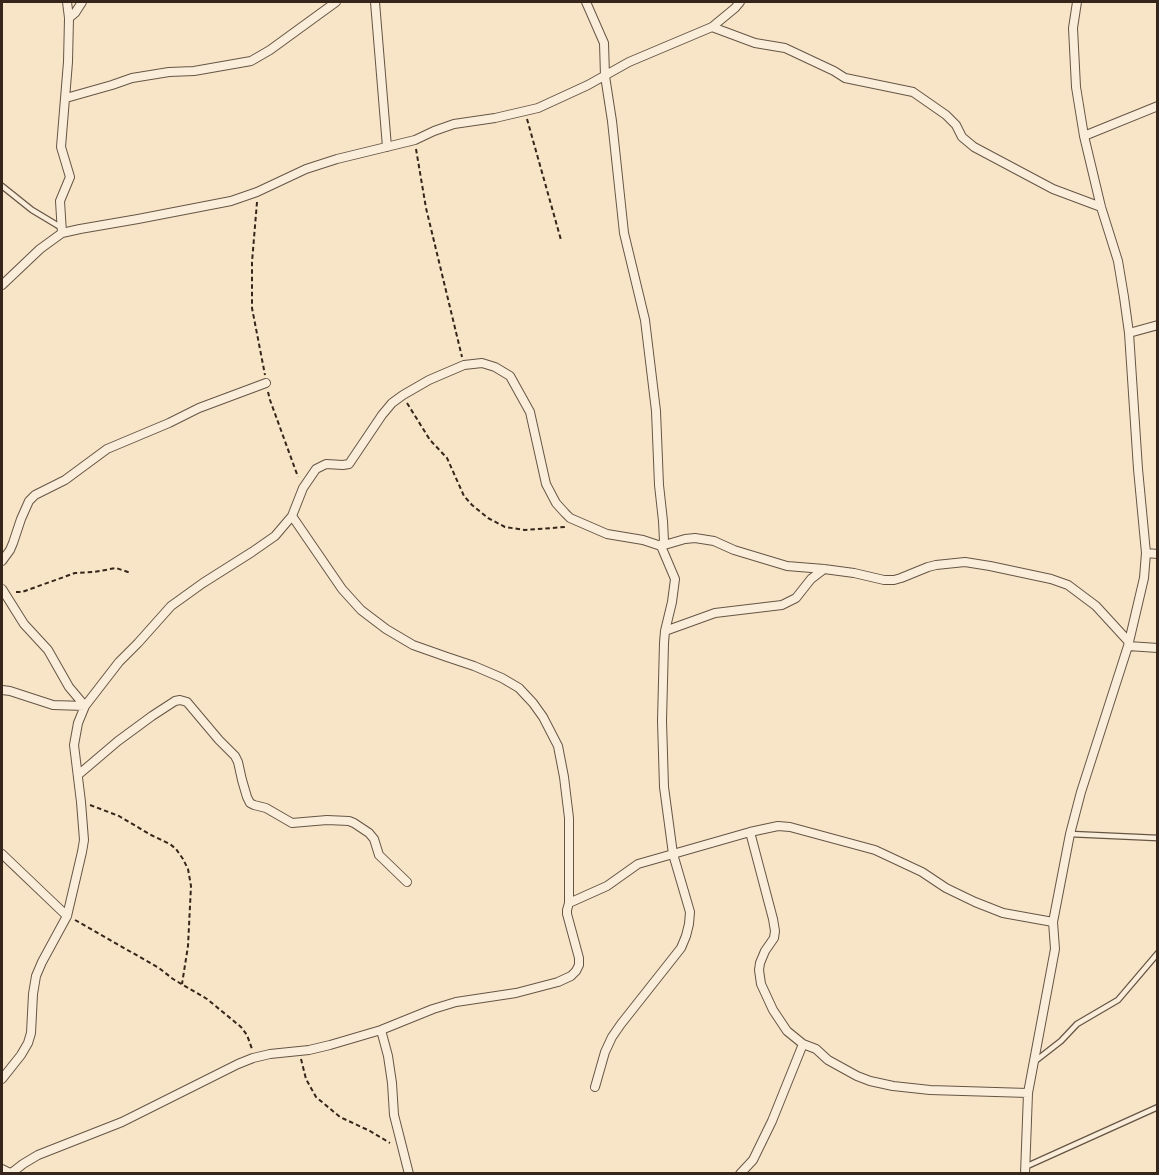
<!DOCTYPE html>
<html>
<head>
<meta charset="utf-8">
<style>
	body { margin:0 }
	#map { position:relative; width:1159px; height:1175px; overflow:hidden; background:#f8e5c7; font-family:"IM FELL Double Pica",serif }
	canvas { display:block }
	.frame { position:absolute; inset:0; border:3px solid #35251a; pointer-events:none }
</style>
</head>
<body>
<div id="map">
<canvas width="1159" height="1175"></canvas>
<div class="frame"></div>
</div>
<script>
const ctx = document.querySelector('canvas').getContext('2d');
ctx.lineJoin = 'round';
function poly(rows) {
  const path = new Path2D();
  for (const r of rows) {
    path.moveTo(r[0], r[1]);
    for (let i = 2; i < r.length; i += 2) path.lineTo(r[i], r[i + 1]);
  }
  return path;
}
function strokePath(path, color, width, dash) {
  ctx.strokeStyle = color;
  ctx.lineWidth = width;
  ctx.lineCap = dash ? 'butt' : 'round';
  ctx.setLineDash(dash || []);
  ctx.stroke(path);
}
const service = poly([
	[2,186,32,210,62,228],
	[1070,834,1158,838],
	[1034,1062,1061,1041,1077,1024,1118,1000,1158,953],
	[1025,1167,1158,1107]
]);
const minor = poly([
	[375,2,387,147],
	[69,18,75,13,82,2],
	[712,27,755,43,785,48,834,71,845,78,913,92,946,115,956,125,962,137,974,147,1053,189,1101,207],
	[66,98,112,85,132,78,169,72,194,71,251,61,270,50,336,2],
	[1084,136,1158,106],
	[62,233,60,201,70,177,61,147,68,62,69,18,67,2],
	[2,285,40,249,62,233,80,229,138,219,231,201,257,192,306,169,337,159,415,140,434,131,454,124,495,118,538,108,588,85,629,62,712,27,735,8,740,2],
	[1129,333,1158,325],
	[292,516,342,589,361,610,386,629,413,645,447,657,474,666,502,678,519,688,533,703,543,717,558,746,564,777,569,818,569,903],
	[1146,553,1158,554],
	[2,561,10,550,13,543,21,519,29,501,35,495,65,480,107,449,169,423,199,408,266,383],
	[2,589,24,624,48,650,69,687,85,706],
	[665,631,715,613,782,605,796,598,811,579,824,569],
	[1128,646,1158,648],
	[2,690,10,691,53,705,85,706],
	[78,775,118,741,152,716,175,701,180,700,187,702,219,740,235,756,238,762,242,780,247,797,250,803,254,805,266,808,292,823,327,820,349,821,354,823,369,833,374,839,379,855,407,882],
	[750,832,773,919,775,931,774,938,765,951,760,963,759,970,761,984,773,1010,787,1031,803,1044,816,1049,828,1060,857,1076,870,1081,893,1086,930,1090,1028,1093],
	[2,854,67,916],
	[381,1030,388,1056,392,1083,394,1115,409,1174],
	[2,1079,21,1055,28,1043,31,1033,33,994,36,976,42,962,67,916,82,852,84,840,81,802,74,745,78,723,85,706,119,662,138,643,171,606,203,583,252,552,275,536,292,516,303,488,316,469,326,464,343,465,349,464,382,415,392,403,403,395,429,380,464,365,482,363,495,367,510,376,530,412,546,484,556,503,565,513,570,518,607,534,643,540,661,546,664,541,663,521,659,485,656,411,645,320,624,233,612,121,605,76,604,43,586,2],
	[595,1087,605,1052,612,1037,621,1024,681,948,686,936,689,924,690,912,673,854,664,787,662,721,664,643,665,631,672,602,675,579,661,546,685,539,695,538,714,541,734,550,787,566,824,569,854,573,884,580,894,580,901,578,928,567,936,565,965,562,990,566,1051,579,1068,585,1096,606,1129,642],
	[2,1169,10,1173,14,1171,23,1164,38,1155,122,1122,238,1064,253,1058,270,1054,309,1050,330,1045,381,1030,433,1009,456,1002,516,993,558,982,571,976,576,971,579,965,579,958,567,914,567,910,569,903,607,886,638,864,750,832,778,826,790,827,875,850,922,872,946,888,975,902,1003,913,1053,922],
	[740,1174,753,1160,772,1121,803,1044],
	[1025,1174,1028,1093,1055,949,1053,922,1070,834,1081,792,1128,646,1144,578,1146,553,1138,469,1129,333,1124,297,1118,261,1101,207,1084,136,1076,87,1073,28,1077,2]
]);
strokePath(service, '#665545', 7);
strokePath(minor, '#665545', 10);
strokePath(poly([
	[527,119,561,240],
	[416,149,426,208,462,357],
	[257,202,252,262,252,308,265,375],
	[268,392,270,400,298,477],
	[407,403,430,440,447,458,464,496,472,505,488,518,505,527,525,530,565,527],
	[16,592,22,592,75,573,94,572,116,568,131,573],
	[90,805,119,816,151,835,170,844,176,849,183,859,188,869,191,886,188,946,182,984],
	[75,920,159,968,173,979,207,999,241,1027,247,1035,252,1049],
	[301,1059,306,1079,316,1097,340,1117,370,1131,390,1143]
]), '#35251a', 2, [4.5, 3]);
strokePath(service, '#faeedb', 4.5);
strokePath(minor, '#faeedb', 8);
</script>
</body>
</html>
